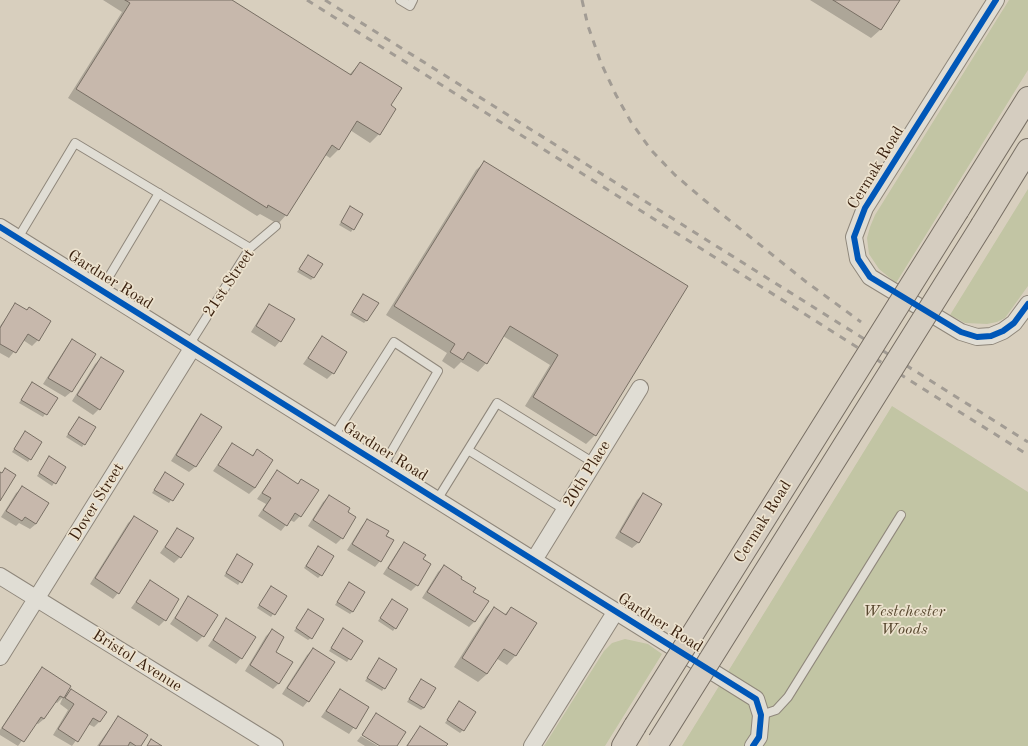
<!DOCTYPE html>
<html>
<head>
<meta charset="utf-8">
<style>
	body { margin:0 }
	canvas { display:block; background:#d8cfbe }
</style>
</head>
<body>
<canvas width="1028" height="746"></canvas>
<script>
const ctx = document.querySelector('canvas').getContext('2d');
ctx.lineJoin = 'round';
function fillPath(path, color) {
  ctx.fillStyle = color;
  ctx.fill(path, 'evenodd');
}
function poly(rows) {
  const path = new Path2D();
  for (const r of rows) {
    path.moveTo(r[0], r[1]);
    for (let i = 2; i < r.length; i += 2) path.lineTo(r[i], r[i + 1]);
  }
  return path;
}
function strokePath(path, color, width, dash) {
  ctx.strokeStyle = color;
  ctx.lineWidth = width;
  ctx.lineCap = dash ? 'butt' : 'round';
  ctx.setLineDash(dash || []);
  ctx.stroke(path);
}
function label(font, color, halo, rows, align = 'center') {
  ctx.font = font + ' "Old Standard TT",serif';
  ctx.lineWidth = 3.5;
  ctx.setLineDash([]);
  ctx.textBaseline = 'middle';
  ctx.strokeStyle = halo;
  ctx.fillStyle = color;
  for (const [text, x, y, turn = 0] of rows) {
    ctx.save();
    ctx.translate(x, y);
    ctx.rotate((+turn || 0) * Math.PI / 180);
    ctx.textAlign = isNaN(turn) ? turn : align;
    if (halo) ctx.strokeText(text, 0, 0);
    ctx.fillText(text, 0, 0);
    ctx.restore();
  }
}
fillPath(poly([
	[1009,0,1028,0,1028,70,896,283,879,269,869,254,867,238,870,227,875,215],
	[1028,189,1028,286,1005,318,997,322,987,324,965,323,950,315],
	[892,406,1028,492,1028,746,682,746],
	[625,639,648,644,662,654,605,746,544,746,604,651,612,643]
]), '#c2c5a4');
fillPath(poly([
	[103,0,230,0,349,75,360,63,390,106,379,134,370,143,350,130,338,150,330,158,324,154,286,215,278,224,260,214,257,216,68,98,122,12],
	[810,0,899,0,880,30,871,38],
	[485,162,595,435,586,444,525,406,550,365,503,336,486,363,478,372,461,362,454,369,442,361,447,353,386,315,476,170],
	[348,210,353,229,351,232,339,225],
	[306,259,313,278,311,280,297,272],
	[361,297,366,321,364,323,350,315],
	[16,304,38,340,32,346,23,340,9,358,0,353,0,326],
	[269,305,280,341,275,347,251,332,264,311],
	[322,337,333,373,327,379,303,364],
	[72,340,94,354,71,392,65,397,43,384,67,346],
	[101,358,99,409,93,415,72,401,95,364],
	[32,383,56,398,43,417,19,403],
	[201,416,220,427,195,467,189,472,171,461,196,421],
	[77,420,84,444,82,447,66,437],
	[25,432,30,459,28,462,12,452],
	[232,444,251,456,257,451,272,460,255,488,249,494,213,471],
	[49,458,65,468,52,486,37,476],
	[277,471,297,485,302,480,317,490,300,516,294,522,290,520,281,531,258,516,266,504,257,499],
	[163,476,182,484,169,503,152,493],
	[22,488,36,524,30,529,19,523,16,526,1,517,16,493],
	[643,494,661,505,638,543,632,548,615,538,637,500],
	[329,496,346,513,342,538,336,544,308,526,323,502],
	[134,517,118,593,113,599,90,584,128,523],
	[368,520,385,536,380,561,375,567,347,550,362,526],
	[177,529,180,557,174,563,160,553],
	[404,543,422,560,417,585,411,591,383,574,399,549],
	[318,547,321,575,318,578,304,568],
	[235,558,252,564,238,585,224,576],
	[444,566,460,579,472,592,475,621,469,627,422,598,438,572],
	[150,582,165,620,159,626,131,608],
	[347,586,353,611,350,614,335,605],
	[271,587,286,596,271,617,257,608],
	[188,598,203,636,197,642,170,624],
	[392,600,395,628,393,631,378,621],
	[494,608,504,615,511,608,536,624,515,656,507,665,496,658,487,674,478,682,454,667,486,617],
	[308,610,311,638,308,640,294,631],
	[226,620,241,658,236,664,208,646],
	[272,630,279,683,273,689,245,671,266,636],
	[341,632,362,641,347,662,329,651],
	[313,649,308,701,303,707,282,694,307,655],
	[379,659,384,688,382,691,365,681],
	[42,668,65,696,71,690,100,721,94,727,88,724,72,746,53,735,68,710,60,704,63,697,57,703,55,702,44,719,38,724,35,723,18,746,0,735,0,730,37,674],
	[419,683,424,708,421,710,407,702],
	[340,690,368,708,349,734,321,717],
	[459,703,463,730,460,733,445,723],
	[376,715,396,746,382,746,362,734],
	[118,717,139,746,97,746],
	[420,727,445,746,406,746],
	[361,736,378,746,365,746,357,741]
]), '#0003');
const building = poly([
	[125,0,232,0,351,75,360,62,402,88,391,105,396,109,380,135,357,121,339,150,332,145,287,216,268,205,267,208,76,89,130,3,125,0],
	[833,0,900,0,881,30,833,0],
	[484,161,688,286,596,436,533,397,558,355,510,326,487,364,468,352,463,360,450,352,455,344,394,306,484,161],
	[350,206,363,214,354,230,341,222,350,206],
	[308,255,323,264,314,278,299,269,308,255],
	[363,294,379,303,367,321,352,312,363,294],
	[15,303,27,310,29,307,51,321,39,341,28,334,16,353,0,344,0,328,15,303],
	[269,304,295,319,281,342,256,326,269,304],
	[322,336,347,352,334,374,308,358,322,336],
	[72,339,96,354,72,392,48,378,72,339],
	[101,357,124,371,100,410,77,395,101,357],
	[32,382,58,398,47,415,21,400,32,382],
	[201,414,222,427,196,467,176,455,201,414],
	[79,417,96,427,85,445,68,434,79,417],
	[25,431,42,442,31,460,14,449,25,431],
	[232,443,253,456,257,449,273,460,255,488,218,465,232,443],
	[49,456,66,467,56,484,39,473,49,456],
	[5,468,16,475,0,501,0,472,2,473,5,468],
	[277,470,298,484,301,479,319,490,301,517,295,513,287,526,263,510,271,498,262,493,277,470],
	[165,472,184,484,173,501,154,490,165,472],
	[22,486,49,503,36,524,25,517,22,521,6,511,22,486],
	[643,493,662,504,639,543,620,532,643,493],
	[329,495,350,508,348,512,356,517,343,539,313,520,329,495],
	[134,516,158,531,119,594,95,578,134,516],
	[367,519,389,531,386,536,394,540,381,562,352,544,367,519],
	[177,528,194,538,181,558,165,547,177,528],
	[404,542,426,555,423,559,431,564,418,586,388,568,404,542],
	[318,546,334,556,322,576,306,566,318,546],
	[237,554,253,564,242,583,226,573,237,554],
	[444,565,462,577,461,579,476,588,473,592,489,601,475,622,427,592,444,565],
	[150,580,179,599,166,621,136,602,150,580],
	[349,582,365,592,353,612,337,602,349,582],
	[271,586,287,596,275,615,259,605,271,586],
	[188,596,218,615,204,637,175,618,188,596],
	[392,599,408,609,396,629,380,618,392,599],
	[494,607,506,615,511,607,537,623,516,656,504,649,487,674,462,658,494,607],
	[308,609,324,619,312,639,296,628,308,609],
	[226,618,256,637,242,659,213,640,226,618],
	[343,628,363,641,351,660,331,648,343,628],
	[272,629,284,637,276,652,293,662,279,684,250,665,272,629],
	[313,648,335,662,309,702,287,688,313,648],
	[379,658,397,669,385,689,367,678,379,658],
	[42,667,71,686,64,698,60,696,44,719,41,717,24,742,2,728,42,667],
	[421,679,436,688,424,708,409,699,421,679],
	[71,689,107,712,100,722,93,718,78,742,58,729,74,704,65,698,71,689],
	[340,689,369,707,356,729,326,711,340,689],
	[459,701,476,712,464,731,447,720,459,701],
	[376,713,406,732,397,746,380,746,362,735,376,713],
	[118,716,148,735,141,746,136,746,130,742,128,746,99,746,118,716],
	[420,726,448,744,446,746,407,746,420,726],
	[151,739,162,746,147,746,151,739]
]);
fillPath(building, '#c7b8ac');
strokePath(building, '#786f64', 1);
const lane = poly([
	[400,0,410,6,413,0],
	[18,238,75,143,250,248],
	[101,290,159,193],
	[189,345,250,248,276,226],
	[334,436,394,342,438,371,383,466],
	[468,450,565,510],
	[437,500,497,403,594,463],
	[761,715,776,710,788,697,901,515]
]);
const street = poly([
	[996,0,865,208,854,237,858,259,870,277,961,332,977,337,991,336,1003,331,1014,323,1028,304],
	[0,227,756,699,761,715,759,737,753,746],
	[534,560,640,388],
	[0,576,275,746],
	[0,657,193,347],
	[532,746,616,611]
]);
const primary = poly([
	[958,210,1028,98],
	[982,225,1028,150],
	[623,746,635,726]
]);
strokePath(lane, '#8f877b', 10);
strokePath(street, '#8f877b', 18);
strokePath(primary, '#786f64', 24);
strokePath(lane, '#e0ddd4', 8);
strokePath(street, '#e0ddd4', 16);
strokePath(primary, '#d5cdc0', 22);
strokePath(poly([
	[307,0,1028,455],
	[325,0,1028,442],
	[582,0,588,26,601,63,616,95,631,122,651,150,675,175,703,199,805,281,861,322]
]), '#a29c94', 3, [7, 7]);
const primaryBridge = poly([
	[635,726,958,210],
	[659,741,982,225]
]);
strokePath(primaryBridge, '#786f64', 24, []);
strokePath(primaryBridge, '#d5cdc0', 22);
strokePath(poly([
	[996,0,865,208,854,237,858,259,870,277,961,332,977,337,991,336,1003,331,1014,323,1028,304],
	[0,227,756,699,761,715,759,737,753,746]
]), '#0057b8', 6);
label('16px', '#381f0d', '#ece2ce', [
	["Cermak Road",876,168,-59],
	["Gardner Road",110,280,32],
	["21st Street",229,283,-56],
	["Gardner Road",385,452,32],
	["20th Place",587,474,-58],
	["Dover Street",97,502,-58],
	["Cermak Road",763,522,-58],
	["Gardner Road",660,623,32],
	["Bristol Avenue",137,661,32]
]);
label('italic 16px', '#56462d', '#ece2ce', [
	["Westchester",904,612],
	["Woods",904,630]
]);
</script>
</body>
</html>
